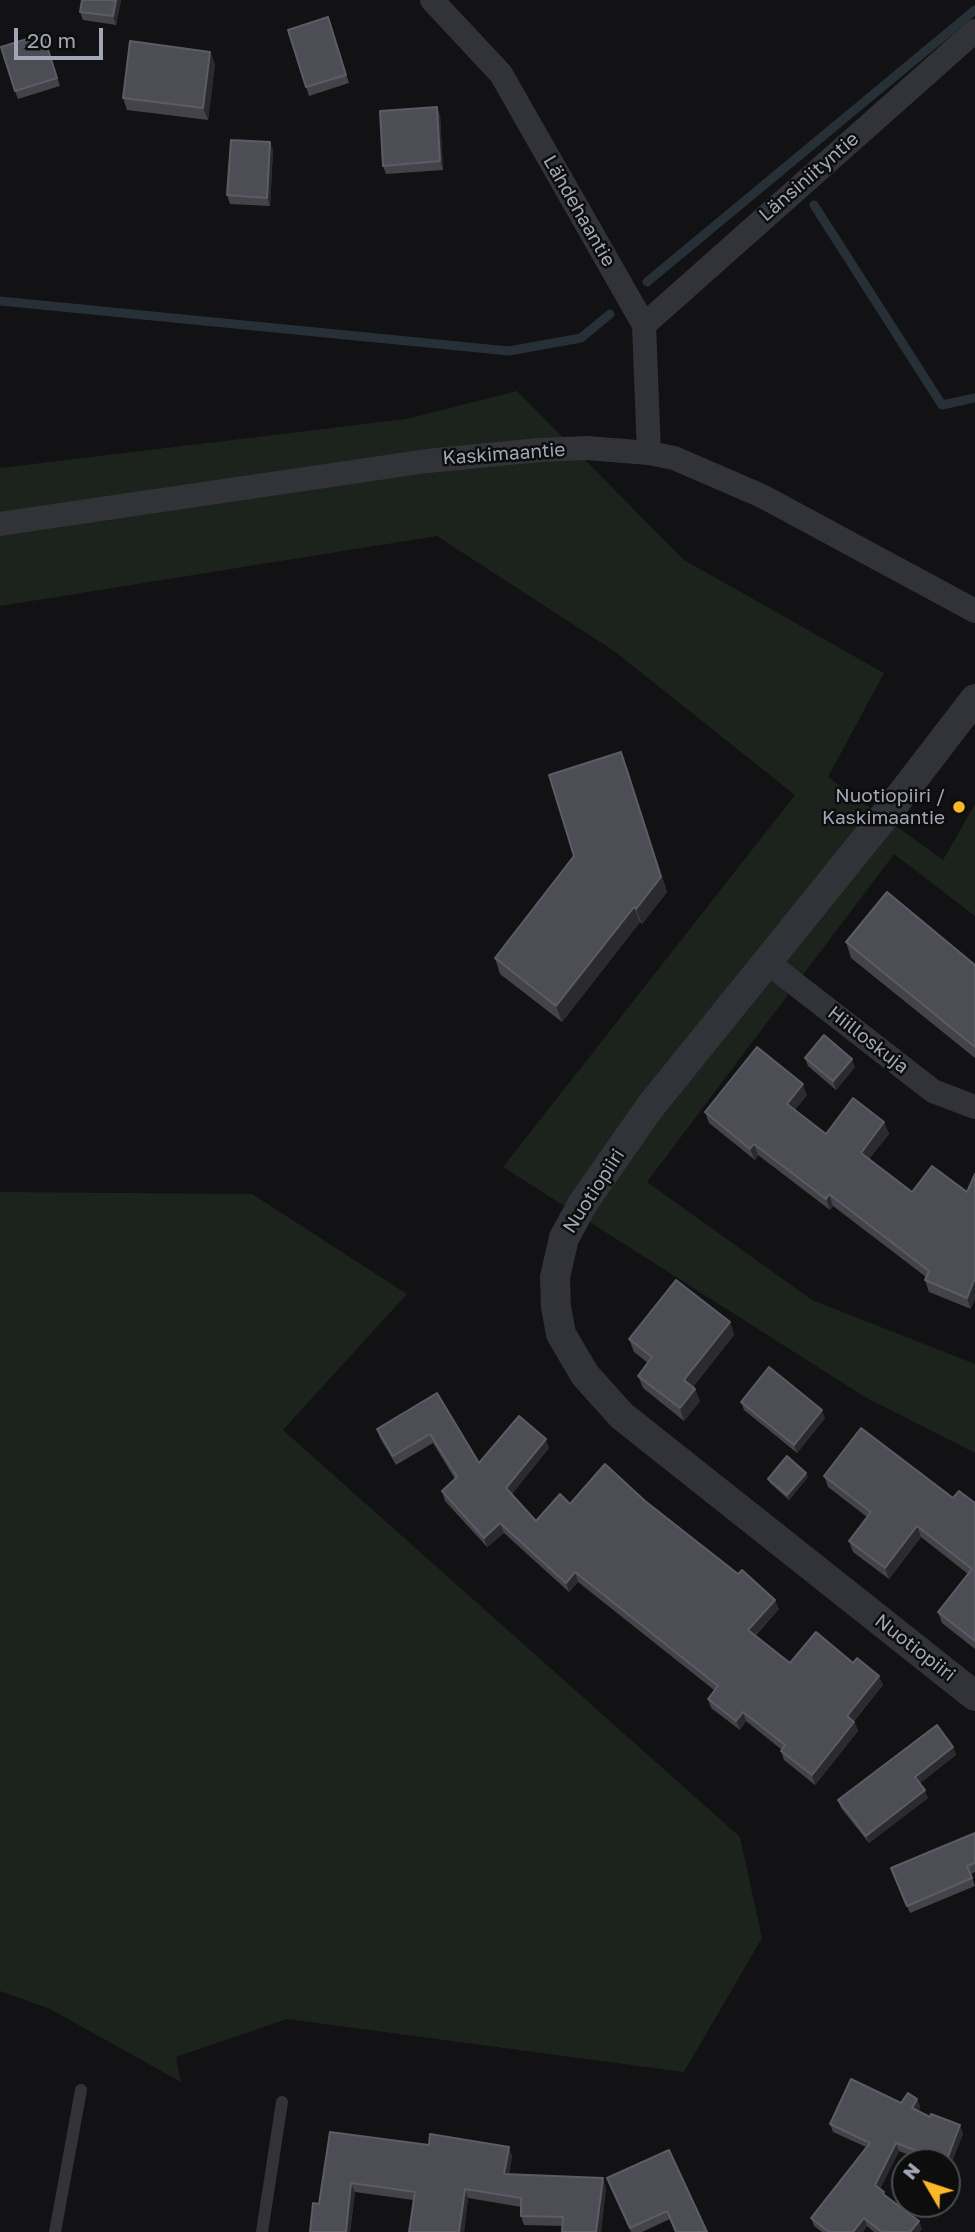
<!DOCTYPE html>
<html>
<head>
<meta charset="utf-8">
<style>
	body { margin:0 }
	#map { position:relative; width:975px; height:2232px; overflow:hidden; background:#121113; font-family:"Golos Text",sans-serif }
	canvas { display:block }
	.north { position:absolute; left:891px; top:2148px; width:70px; height:70px; box-sizing:border-box; background:#0d0d0e; border:2px solid #494b51; border-radius:50%; rotate:309deg; font-size:19px; font-weight:700; line-height:28px; text-align:center; color:#a2a7b5 }
	.north::after { content:''; display:block; margin:auto; width:24px; height:32px; background:#fab823; clip-path:polygon(50% 0,100% 100%,50% 72%,0 100%) }
	.scale { position:absolute; left:14px; top:28px; width:89px; height:32px; box-sizing:border-box; border:4px solid #a2a7b5; border-top:0; padding-left:9px; font-size:21px; line-height:24px; white-space:nowrap; color:#a2a7b5; -webkit-text-stroke:5px #0d0d0e; paint-order:stroke }
</style>
</head>
<body>
<div id="map">
<canvas width="975" height="2232"></canvas>
<div class="north">N</div>
<div class="scale">20 m</div>
</div>
<script>
const ctx = document.querySelector('canvas').getContext('2d');
ctx.lineJoin = 'round';
function fillPath(path, color) {
  ctx.fillStyle = color;
  ctx.fill(path, 'evenodd');
}
function poly(rows) {
  const path = new Path2D();
  for (const r of rows) {
    path.moveTo(r[0], r[1]);
    for (let i = 2; i < r.length; i += 2) path.lineTo(r[i], r[i + 1]);
  }
  return path;
}
function strokePath(path, color, width, dash) {
  ctx.strokeStyle = color;
  ctx.lineWidth = width;
  ctx.lineCap = dash ? 'butt' : 'round';
  ctx.setLineDash(dash || []);
  ctx.stroke(path);
}
function label(font, color, halo, rows, align = 'center') {
  ctx.font = font + ' "Golos Text",sans-serif';
  ctx.lineWidth = 5;
  ctx.setLineDash([]);
  ctx.textBaseline = 'middle';
  ctx.strokeStyle = halo;
  ctx.fillStyle = color;
  for (const [text, x, y, turn = 0] of rows) {
    ctx.save();
    ctx.translate(x, y);
    ctx.rotate((+turn || 0) * Math.PI / 180);
    ctx.textAlign = isNaN(turn) ? turn : align;
    if (halo) ctx.strokeText(text, 0, 0);
    ctx.fillText(text, 0, 0);
    ctx.restore();
  }
}
fillPath(poly([
	[517,391,684,560,884,673,828,777,943,860,975,804,975,916,894,854,647,1182,812,1300,975,1364,975,1453,865,1397,503,1167,795,795,614,651,437,536,0,606,0,468,406,419],
	[0,1192,252,1194,407,1294,283,1430,740,1837,762,1938,684,2072,287,2019,176,2057,181,2082,50,2009,0,1991]
]), '#1c231d');
strokePath(poly([
	[814,205,942,405,975,398],
	[647,282,975,10],
	[0,301,509,351,581,338,610,314]
]), '#273037', 9);
strokePath(poly([
	[55,2232,81,2090],
	[262,2232,282,2102]
]), '#323338', 12);
strokePath(poly([
	[432,0,501,74,644,325,649,453],
	[644,325,975,31],
	[0,524,427,461,539,450,587,448,649,453,674,458,762,496,975,611],
	[767,962,933,1091,975,1107]
]), '#323338', 24);
strokePath(poly([
	[975,699,895,803,650,1107,583,1203,564,1238,555,1277,556,1307,561,1334,585,1375,622,1416,975,1696]
]), '#323338', 30);
fillPath(poly([
	[82,0,121,0,116,25,83,20,80,12],
	[328,17,349,83,309,96,288,30],
	[46,42,60,86,18,99,15,91],
	[210,52,215,64,208,120,127,110,123,98],
	[440,115,443,170,386,174,383,166],
	[273,150,270,206,230,204,227,195],
	[627,767,667,892,642,924,640,922,562,1022,500,974,495,958,574,856],
	[846,942,975,965,975,1058,851,958],
	[805,1058,855,1067,836,1090,808,1066],
	[807,1095,795,1110,826,1134,884,1122,889,1134,869,1159,912,1192,932,1166,971,1309,929,1292,925,1280,926,1277,833,1206,830,1210,758,1155,755,1160,709,1123,705,1112],
	[730,1322,734,1335,693,1387,695,1389,700,1401,684,1421,643,1388,638,1376,648,1363,634,1352,629,1339],
	[437,1393,479,1463,549,1448,511,1495,536,1521,570,1504,645,1501,779,1609,755,1636,790,1663,853,1663,883,1685,854,1721,858,1731,815,1785,784,1760,781,1751,782,1750,746,1721,740,1730,711,1708,708,1699,714,1690,578,1582,569,1592,504,1533,487,1547,445,1501,442,1491,455,1479,433,1443,396,1465,380,1438,377,1429],
	[741,1402,825,1418,797,1453,744,1410],
	[824,1476,953,1498,975,1503,975,1649,942,1623,938,1612,968,1574,921,1537,889,1579,853,1552,849,1541,867,1517,828,1487],
	[808,1477,789,1500,770,1483,768,1479],
	[953,1747,956,1755,920,1783,928,1798,869,1843,841,1808,838,1800],
	[975,1833,975,1872,971,1874,975,1886,910,1913,891,1868],
	[917,2099,920,2107,918,2111,930,2117,960,2125,963,2134,948,2171,947,2170,947,2162,927,2162,899,2151,880,2189,885,2196,922,2229,919,2232,874,2232,867,2226,863,2232,822,2232,814,2226,811,2218,866,2147,833,2132,830,2124],
	[330,2132,512,2156,509,2174,606,2187,601,2232,562,2232,562,2226,524,2225,521,2216,521,2207,468,2198,464,2232,409,2232,413,2200,355,2192,350,2232,310,2232,319,2204],
	[607,2178,707,2232,676,2232,670,2219,642,2232,631,2232]
]), '#434349');
fillPath(poly([
	[116,0,121,0,116,25,113,16],
	[210,52,215,64,208,120,203,108],
	[437,107,440,115,443,170,440,161],
	[270,142,273,150,270,206,267,198],
	[621,752,667,892,642,924,636,909],
	[634,907,640,922,562,1022,556,1006],
	[852,1059,855,1067,836,1090,833,1081],
	[803,1084,807,1095,791,1115,787,1104],
	[884,1122,889,1134,865,1164,861,1153],
	[754,1144,758,1155,755,1160,750,1149],
	[829,1194,833,1206,830,1210,826,1199],
	[975,1278,975,1300,971,1309,967,1298],
	[730,1322,734,1335,689,1392,684,1380],
	[695,1389,700,1401,684,1421,680,1408],
	[822,1410,825,1418,797,1453,794,1445],
	[546,1439,549,1448,509,1498,506,1488],
	[806,1473,808,1477,789,1500,787,1495],
	[500,1523,504,1533,487,1547,484,1538],
	[917,1526,921,1537,889,1579,885,1568],
	[575,1572,578,1582,569,1592,566,1583],
	[775,1600,779,1609,751,1639,748,1630],
	[879,1676,883,1685,850,1725,847,1716],
	[743,1712,746,1721,740,1730,736,1721],
	[854,1722,858,1731,815,1785,812,1775],
	[953,1747,956,1755,918,1785,915,1777],
	[925,1790,928,1798,869,1843,866,1836],
	[917,2099,920,2107,915,2116,912,2108],
	[960,2125,963,2134,948,2171,947,2162,946,2162],
	[896,2143,899,2151,878,2193,875,2185],
	[509,2147,512,2156,508,2184,504,2174],
	[603,2178,606,2187,601,2232,596,2232],
	[351,2183,355,2192,350,2232,346,2232],
	[465,2189,468,2198,464,2232,459,2232],
	[864,2218,867,2226,863,2232,853,2232],
	[919,2221,922,2229,919,2232,910,2232]
]), '#2b2b2f');
const building = poly([
	[82,0,116,0,113,16,80,12,82,0],
	[328,17,346,75,306,87,288,30,328,17],
	[43,34,57,78,15,91,1,47,43,34],
	[130,41,210,52,203,108,123,98,130,41],
	[437,107,440,161,383,166,380,111,437,107],
	[231,140,270,142,267,198,227,195,231,140],
	[621,752,661,877,636,909,634,907,556,1006,495,958,574,856,549,775,621,752],
	[887,892,975,965,975,1047,846,942,887,892],
	[824,1035,852,1059,833,1081,805,1058,824,1035],
	[757,1047,803,1084,787,1104,826,1134,853,1098,884,1122,861,1153,912,1192,932,1166,967,1192,975,1174,975,1278,967,1298,925,1280,929,1271,829,1194,826,1199,754,1144,750,1149,705,1112,757,1047],
	[676,1280,730,1322,684,1380,695,1389,680,1408,638,1376,652,1357,629,1339,676,1280],
	[769,1367,822,1410,794,1445,741,1402,769,1367],
	[437,1393,479,1463,519,1416,546,1439,506,1488,536,1521,560,1494,570,1504,605,1464,645,1501,738,1574,742,1570,775,1600,748,1630,790,1663,816,1632,853,1663,857,1658,879,1676,847,1716,854,1722,812,1775,781,1751,785,1745,743,1712,736,1721,708,1699,718,1686,575,1572,566,1583,500,1523,484,1538,442,1491,457,1477,430,1434,393,1456,377,1429,437,1393],
	[861,1428,953,1498,959,1491,975,1503,975,1641,938,1612,972,1569,917,1526,885,1568,849,1541,871,1512,824,1476,861,1428],
	[787,1456,806,1473,787,1495,768,1479,787,1456],
	[937,1725,953,1747,915,1777,925,1790,866,1836,838,1800,937,1725],
	[975,1833,975,1863,967,1866,972,1878,907,1906,891,1868,975,1833],
	[851,2079,901,2103,908,2093,917,2099,912,2108,930,2117,931,2114,960,2125,946,2162,896,2143,875,2185,884,2192,883,2194,919,2221,910,2232,882,2232,864,2218,853,2232,829,2232,811,2218,870,2143,830,2124,851,2079],
	[330,2132,429,2145,430,2134,509,2147,504,2174,603,2178,596,2232,562,2232,563,2217,521,2216,521,2198,465,2189,459,2232,409,2232,415,2192,351,2183,346,2232,310,2232,313,2203,319,2204,330,2132],
	[669,2150,707,2232,676,2232,667,2211,630,2228,607,2178,669,2150]
]);
fillPath(building, '#4d4e55');
strokePath(building, '#5b5c64', 2);
for (const [x, y, r, color] of [
	[959,807,7,"#fab823"]
]) {
  const dot = new Path2D();
  dot.arc(x, y, r, 0, 2 * Math.PI);
  ctx.fillStyle = color;
  ctx.fill(dot);
  strokePath(dot, '#0d0d0e', 2.5);
}
label('19px', '#a2a7b5', '#0d0d0e', [
	["Länsiniityntie",809,177,-41],
	["Lähdehaantie",579,211,60],
	["Kaskimaantie",504,454,-4],
	["Hiilloskuja",868,1040,38],
	["Nuotiopiiri",594,1191,-57],
	["Nuotiopiiri",915,1648,38]
]);
label('19px', '#a2a7b5', '#0d0d0e', [
	["Nuotiopiiri /",945,796],
	["Kaskimaantie",945,818]
], 'right');
</script>
</body>
</html>
